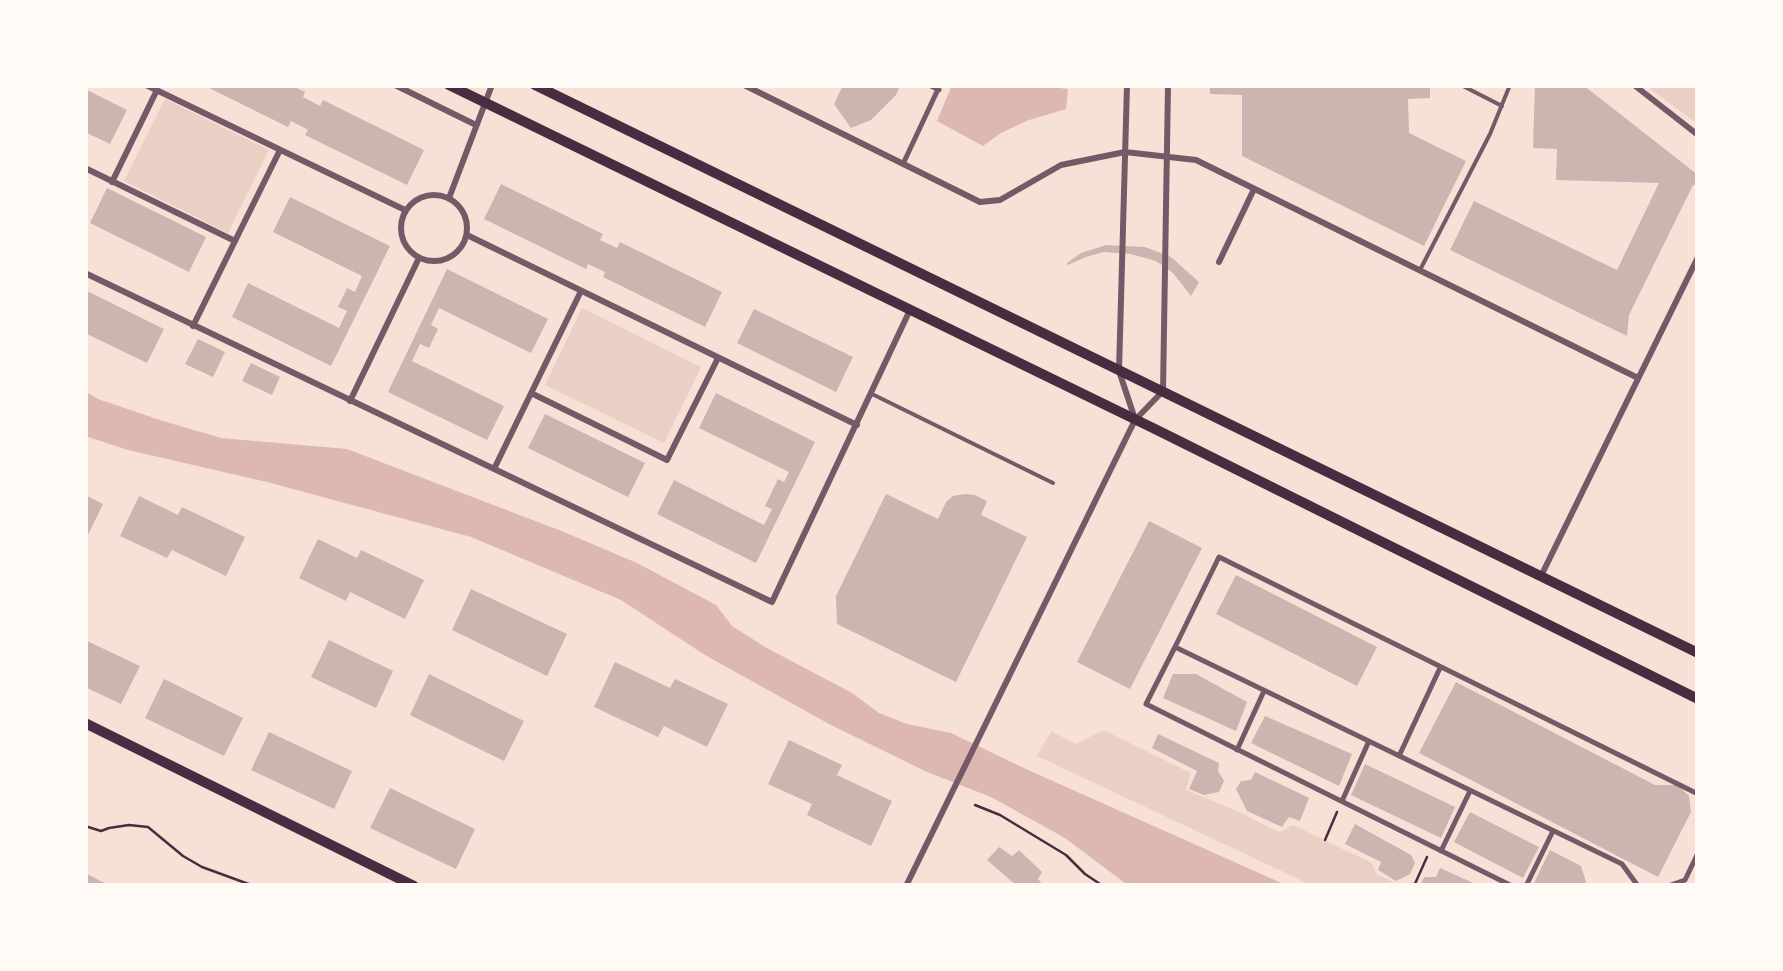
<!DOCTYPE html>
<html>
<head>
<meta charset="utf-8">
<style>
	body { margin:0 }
	#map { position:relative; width:1783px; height:971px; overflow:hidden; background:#f7e1d7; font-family:Quicksand,sans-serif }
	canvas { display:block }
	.frame { position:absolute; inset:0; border:88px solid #fffaf5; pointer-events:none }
</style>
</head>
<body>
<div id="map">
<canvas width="1783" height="971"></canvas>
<div class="frame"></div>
</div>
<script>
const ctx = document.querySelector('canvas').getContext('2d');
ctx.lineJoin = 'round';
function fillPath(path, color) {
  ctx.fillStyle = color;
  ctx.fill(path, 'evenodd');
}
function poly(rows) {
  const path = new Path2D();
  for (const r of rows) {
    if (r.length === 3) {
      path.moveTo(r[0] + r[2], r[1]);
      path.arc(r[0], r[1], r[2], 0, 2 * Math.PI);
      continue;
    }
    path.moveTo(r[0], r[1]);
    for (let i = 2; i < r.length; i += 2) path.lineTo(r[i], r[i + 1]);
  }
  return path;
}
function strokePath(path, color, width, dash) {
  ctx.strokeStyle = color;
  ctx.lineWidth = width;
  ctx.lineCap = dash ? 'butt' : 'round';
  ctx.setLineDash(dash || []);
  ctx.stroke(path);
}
fillPath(poly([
	[1645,85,1698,85,1698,124],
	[165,99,269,150,228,233,124,181],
	[582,308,701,367,664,443,545,385],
	[1103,730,1191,773,1186,790,1237,811,1279,832,1293,825,1372,863,1376,874,1402,886,1313,886,1037,756,1051,731,1076,744]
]), '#ebcfc5');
fillPath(poly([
	[952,85,1059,85,1059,88,1068,89,1066,109,1029,120,1001,133,983,146,937,121],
	[85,391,98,399,163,421,221,438,347,449,564,532,637,563,716,605,732,626,765,647,852,693,879,713,907,724,951,733,1026,769,1288,886,1129,886,1065,838,991,797,927,772,829,724,705,655,621,600,471,537,267,482,128,450,85,436]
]), '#dcb8b0');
fillPath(poly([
	[203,85,291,85,305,92,303,97,320,106,323,100,424,150,407,185,305,135,308,130,291,121,288,127],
	[843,85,900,85,896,95,871,120,851,128,834,104],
	[1210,85,1430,85,1430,98,1408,99,1409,133,1466,161,1424,246,1242,156,1242,95,1210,94],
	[1535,85,1583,85,1698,175,1698,185,1693,185,1629,315,1627,336,1450,250,1474,201,1617,270,1659,183,1556,180,1557,149,1533,148],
	[85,89,127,110,110,144,85,132],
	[501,184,603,234,600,240,617,248,620,242,722,292,705,327,603,277,605,272,588,264,586,269,484,219],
	[107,188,206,237,189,272,90,223],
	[290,197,390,246,331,366,232,317,248,283,339,328,347,311,338,307,347,288,355,292,362,276,273,232],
	[1106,245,1145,247,1171,257,1199,282,1191,296,1173,273,1156,261,1131,254,1104,252,1086,257,1068,265,1067,263,1081,253],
	[447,269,548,319,531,353,439,308,431,325,438,329,429,348,420,344,412,361,504,406,487,440,388,392],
	[85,290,164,329,147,363,85,333],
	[754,309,853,357,836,392,737,343],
	[198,339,225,352,213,377,185,364],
	[251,363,280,377,272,395,242,381],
	[716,393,815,442,756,563,657,514,674,480,764,525,772,509,765,506,778,479,784,482,789,472,699,428],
	[545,414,645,463,628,497,528,448],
	[886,494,938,519,946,502,953,496,965,494,975,495,987,501,981,515,1027,537,956,682,837,624,836,596],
	[85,495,103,504,85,541],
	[139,496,178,515,182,507,245,537,226,576,172,550,167,558,120,536],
	[1149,521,1202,548,1130,689,1077,662],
	[318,539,357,558,361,550,424,580,405,619,350,592,346,601,299,578],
	[1236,575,1377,647,1357,686,1216,614],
	[471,589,567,634,547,676,452,630],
	[85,640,140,666,121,704,85,687],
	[329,640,393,671,376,708,311,677],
	[615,662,670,688,675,679,728,704,707,747,664,726,658,737,594,707],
	[429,674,524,721,504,761,410,715],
	[1173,674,1196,674,1247,702,1236,731,1163,698],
	[164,679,243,718,224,756,145,718],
	[1456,682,1655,785,1677,785,1689,796,1691,812,1658,877,1419,753],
	[1265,716,1352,754,1339,786,1251,743],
	[269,732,352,771,334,809,251,770],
	[1158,734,1219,763,1218,771,1224,781,1219,792,1204,795,1189,789,1197,771,1152,748],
	[789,740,842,765,837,775,892,801,871,846,807,815,812,804,768,784],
	[1365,764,1455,807,1441,838,1351,795],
	[1255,772,1309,798,1300,821,1289,817,1282,827,1247,811,1236,789,1241,781,1251,780],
	[390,788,475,829,456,869,370,828],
	[1470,812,1539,847,1523,878,1454,842],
	[1355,824,1411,855,1415,863,1410,874,1396,881,1378,870,1381,862,1345,844],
	[999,847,1012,856,1019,850,1042,872,1038,879,1044,886,1017,886,987,860],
	[1550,850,1581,866,1586,882,1584,886,1541,886,1534,883],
	[1440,868,1480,886,1420,886,1424,877,1436,877],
	[85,873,110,886,85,886]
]), '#ccb4b1');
strokePath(poly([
	[975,805,1000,815,1066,855,1085,874,1103,886],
	[85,826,101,831,109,828,129,825,148,827,183,856,202,867,254,886],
	[1325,840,1337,812],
	[1414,886,1427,857]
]), '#4a2c40', 2.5);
strokePath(poly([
	[1461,85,1502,106],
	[1420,270,1490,134,1510,85],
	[872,394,1053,483]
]), '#755966', 4);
strokePath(poly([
	[929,85,939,90],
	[903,164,940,85],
	[1175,647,1219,557,1698,794],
	[1237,750,1264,691],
	[1399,756,1440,668],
	[1342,801,1369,741],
	[1441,851,1470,791],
	[1512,886,1146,704,1175,647,1622,864,1638,886],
	[1526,886,1553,831],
	[1668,886,1685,880,1698,853]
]), '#755966', 5);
strokePath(poly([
	[146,85,405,210],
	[395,85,476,125],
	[744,85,980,202,1000,200,1061,165,1125,152,1196,160,1638,378],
	[1127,85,1119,371,1135,419],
	[1634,85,1698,135],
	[85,168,235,241],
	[112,182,157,90],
	[434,228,33],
	[449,198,492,85],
	[467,235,857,425],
	[1219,262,1254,189],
	[85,273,772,602,910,310],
	[193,326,280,150],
	[531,393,667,460,718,358],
	[350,401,419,258],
	[494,469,581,291],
	[1541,576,1698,257],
	[906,886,1135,420,1163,391,1168,85]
]), '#755966', 6);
strokePath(poly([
	[85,723,414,886]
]), '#4a2c40', 10);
strokePath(poly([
	[449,85,1157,430,1698,699],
	[535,85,1698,653]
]), '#4a2c40', 10);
</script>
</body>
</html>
